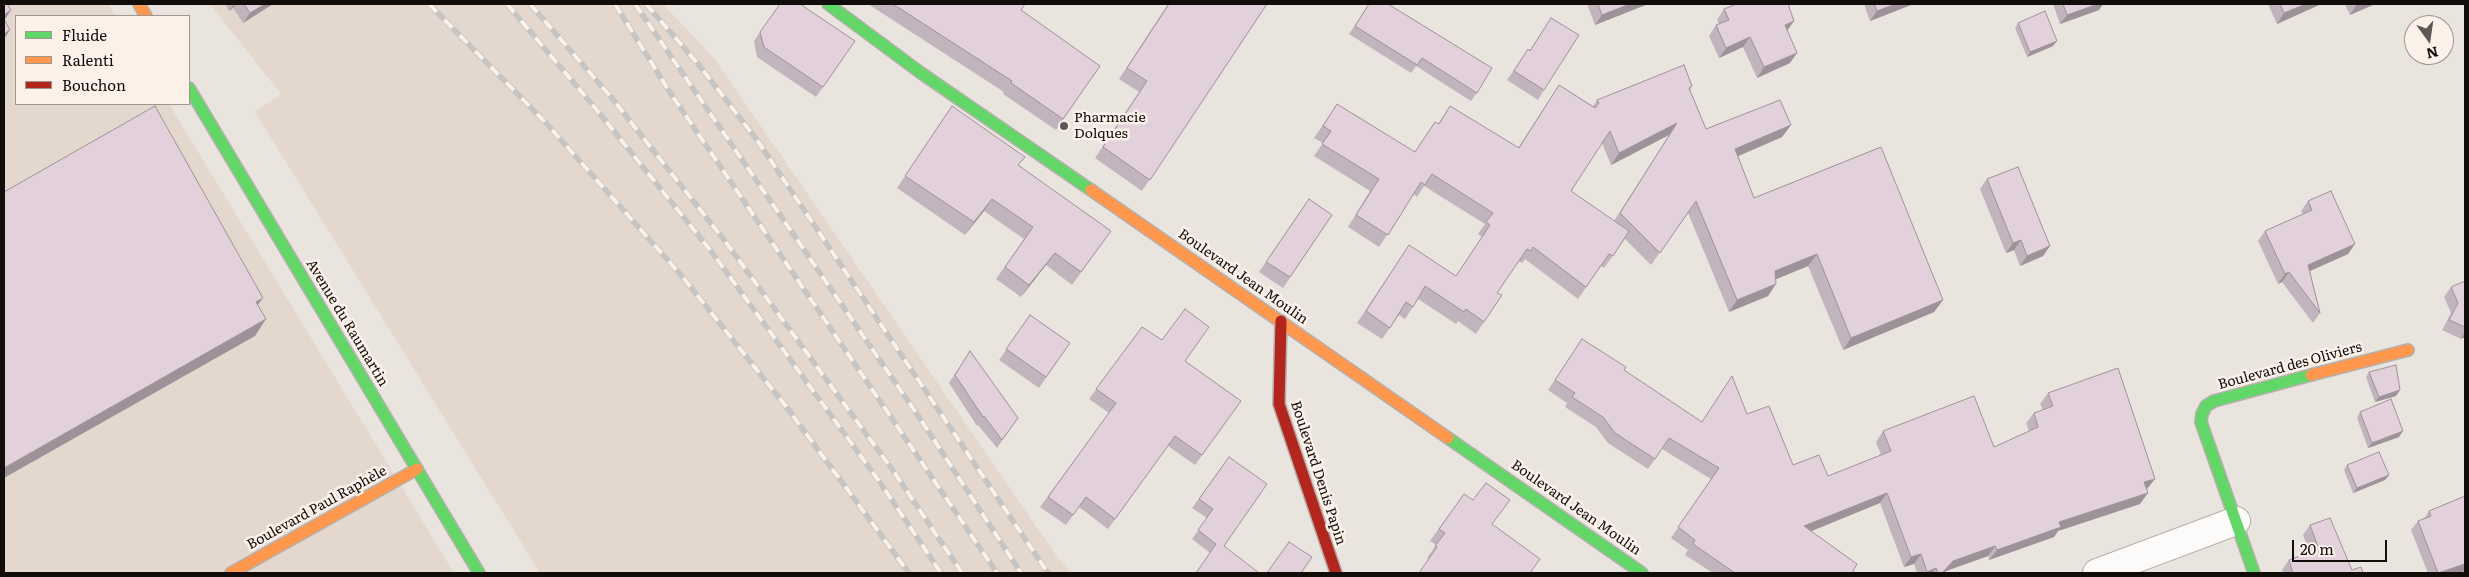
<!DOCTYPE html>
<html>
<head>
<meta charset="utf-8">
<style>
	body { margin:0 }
	#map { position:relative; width:2469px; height:577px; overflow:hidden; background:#eae4df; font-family:Literata,serif }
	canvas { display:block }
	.frame { position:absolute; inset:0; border:5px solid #110d0a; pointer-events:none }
	.legend { position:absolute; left:15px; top:15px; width:175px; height:90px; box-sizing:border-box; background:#fcf1e8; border:1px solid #9e968f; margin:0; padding:6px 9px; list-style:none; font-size:15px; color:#110d0a }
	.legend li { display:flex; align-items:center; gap:10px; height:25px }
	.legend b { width:25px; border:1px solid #9e968f }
	.north { position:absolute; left:2404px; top:15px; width:50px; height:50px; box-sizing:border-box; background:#fcf1e8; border:1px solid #9e968f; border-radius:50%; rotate:166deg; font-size:14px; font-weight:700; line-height:20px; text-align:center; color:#110d0a }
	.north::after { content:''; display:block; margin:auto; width:18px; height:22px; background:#5d5855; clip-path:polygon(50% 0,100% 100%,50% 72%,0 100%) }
	.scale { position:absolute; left:2292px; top:540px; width:95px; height:22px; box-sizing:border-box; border:2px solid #110d0a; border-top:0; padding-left:6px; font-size:15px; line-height:18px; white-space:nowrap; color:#110d0a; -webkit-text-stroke:4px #fcf1e8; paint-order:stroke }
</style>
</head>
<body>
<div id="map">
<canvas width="2469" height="577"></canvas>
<div class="frame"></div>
<ul class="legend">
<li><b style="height:6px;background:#63d668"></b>Fluide</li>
<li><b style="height:6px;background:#ff974d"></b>Ralenti</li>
<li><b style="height:6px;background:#b3261e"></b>Bouchon</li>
</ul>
<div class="north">N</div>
<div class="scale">20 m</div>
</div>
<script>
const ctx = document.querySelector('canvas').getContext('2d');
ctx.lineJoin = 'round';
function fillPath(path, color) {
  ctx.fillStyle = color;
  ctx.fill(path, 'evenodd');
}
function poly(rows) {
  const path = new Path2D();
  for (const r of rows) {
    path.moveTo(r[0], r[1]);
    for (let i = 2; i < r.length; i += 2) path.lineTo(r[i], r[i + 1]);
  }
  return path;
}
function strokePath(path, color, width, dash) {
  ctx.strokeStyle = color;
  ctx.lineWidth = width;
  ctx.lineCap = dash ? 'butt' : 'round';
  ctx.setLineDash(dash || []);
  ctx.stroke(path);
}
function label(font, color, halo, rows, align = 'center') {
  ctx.font = font + ' Literata,serif';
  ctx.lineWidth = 5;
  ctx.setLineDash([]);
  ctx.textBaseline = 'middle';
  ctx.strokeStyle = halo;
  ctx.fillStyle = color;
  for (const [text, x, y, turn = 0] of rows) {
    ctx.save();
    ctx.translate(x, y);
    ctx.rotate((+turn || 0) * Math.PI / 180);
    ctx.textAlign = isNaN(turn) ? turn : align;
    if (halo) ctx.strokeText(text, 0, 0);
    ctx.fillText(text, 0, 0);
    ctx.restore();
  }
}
fillPath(poly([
	[4,4,108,4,116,16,16,16,16,104,169,104,454,573,4,573],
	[210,4,663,4,714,58,1056,555,1071,573,540,573,255,112,281,94]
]), '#e4d8ce');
const street = poly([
	[2097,573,2236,521]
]);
const fast = poly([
	[828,4,921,73,1091,190],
	[189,88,479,573],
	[1448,438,1642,573],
	[2254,573,2201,422,2202,414,2206,406,2214,401,2311,375]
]);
const slow = poly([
	[139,4,146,16],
	[1091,190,1448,438],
	[2311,375,2408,350],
	[231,573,417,469]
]);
const jam = poly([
	[1281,321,1279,404,1336,573]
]);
strokePath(street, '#b4b0ac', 30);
strokePath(fast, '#b4b0ac', 14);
strokePath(slow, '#b4b0ac', 14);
strokePath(jam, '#b4b0ac', 14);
strokePath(street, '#fcfbfa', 28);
strokePath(fast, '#63d668', 11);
strokePath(slow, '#ff974d', 11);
strokePath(jam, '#b3261e', 11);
const rail = poly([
	[429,4,546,123,681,275,785,405,909,573],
	[507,4,596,109,711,251,879,481,941,573],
	[530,4,611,97,725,241,894,472,962,573],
	[615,4,669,91,997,573],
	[635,4,921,420,1021,573],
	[646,4,699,65,757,140,1048,573]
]);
strokePath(rail, '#c7c5c4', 5.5);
strokePath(rail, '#fcf1e8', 4, [11]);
fillPath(poly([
	[225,4,273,4,243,23,233,8,229,11],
	[780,4,855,41,816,97,757,57,754,41],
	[868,4,1025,4,1021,10,1100,66,1056,130,1003,94,1004,92],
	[1168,4,1267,4,1142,191,1095,158,1139,92,1119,79],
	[1369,4,1388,4,1477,93,1471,101,1416,66,1411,73,1349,34],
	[1587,4,1648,4,1595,25],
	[1864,4,1912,4,1911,5,1870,21],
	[2053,4,2103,4,2099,10,2060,24],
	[2268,4,2320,4,2319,5,2277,24],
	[2345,4,2375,4,2350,15],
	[1724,9,1787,31,1790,63,1757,78,1743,47,1719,58,1709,36,1716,25,1719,24,1717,20],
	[1551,18,1544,90,1538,100,1507,80,1528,49,1530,50],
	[2018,23,2053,46,2027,57,2015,28],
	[1559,85,1593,106,1597,100,1692,86,1690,90,1706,129,1791,125,1782,137,1738,156,1754,198,1943,300,1934,312,1843,350,1808,266,1776,279,1768,296,1729,312,1688,213,1651,265,1625,239,1604,268,1601,266,1578,299,1525,259,1522,263,1519,261,1497,293,1502,295,1476,334,1458,321,1456,324,1418,299,1413,307,1405,319,1399,315,1382,339,1357,323,1409,245,1456,276,1482,237,1478,234,1485,224,1424,186,1417,197,1414,194,1379,247,1348,227,1370,191,1314,156,1323,143,1314,138,1337,104,1415,152,1435,122,1438,124,1450,106,1518,148],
	[1669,135,1614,221,1571,191,1602,143,1611,165],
	[952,106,1019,166,1111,231,1072,285,1046,265,1021,297,996,279,1024,239,984,211,965,235,897,188],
	[1987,179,2050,246,2043,256,2020,266,2014,250,2006,253,1980,189],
	[1309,199,1332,215,1283,288,1259,272],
	[2308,201,2348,254,2310,271,2320,313,2313,323,2282,282,2278,284,2258,241,2265,231,2303,214,2301,211],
	[2465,281,2465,337,2461,339,2442,330,2451,313,2444,297,2451,287],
	[1030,315,1070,343,1039,388,999,360],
	[1142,327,1185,361,1241,401,1195,465,1168,446,1108,529,1079,507,1066,525,1040,507,1109,413,1089,399],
	[1575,350,1624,370,1702,422,1747,414,1793,465,1828,476,1881,455,1876,442,1883,431,1994,447,2029,431,2026,423,2034,413,2043,410,2040,404,2048,393,2147,489,2146,489,2140,504,2058,531,2054,537,1989,560,1988,556,1946,571,1944,573,1917,573,1914,564,1904,567,1880,503,1811,531,1853,571,1856,573,1713,573,1685,555,1688,550,1671,538,1711,479,1662,449,1648,469,1608,443,1596,427,1565,407,1567,403,1548,390],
	[970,351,1018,418,997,448,978,425,977,426,949,383],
	[2369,372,2396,396,2375,402,2366,377],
	[2360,412,2399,437,2368,448,2357,418],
	[1229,457,1224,546,1210,553,1192,539,1207,518,1192,508],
	[2347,465,2389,475,2385,480,2353,493,2344,470],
	[1464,494,1473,500,1428,559,1427,558,1436,545,1430,541],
	[2465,496,2465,571,2458,573,2428,573,2411,530,2418,521,2424,519,2429,511],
	[2310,525,2352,570,2363,573,2283,573,2282,570,2289,560,2310,552,2303,535]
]), '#c2b4bc');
fillPath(poly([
	[234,4,236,4,233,8,229,11],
	[265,4,273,4,243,23,250,13],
	[1630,4,1648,4,1595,25,1602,15],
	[1896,4,1912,4,1911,5,1870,21,1877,11],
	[2098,4,2103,4,2099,10,2060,24,2067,15],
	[2306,4,2320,4,2319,5,2277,24,2284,13],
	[2357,4,2375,4,2350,15],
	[11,10,4,21,4,15],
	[1794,21,1787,31,1785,25],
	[10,30,4,39,4,34],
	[1750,37,1743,47,1719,58,1726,48],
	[2057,41,2053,46,2027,57,2030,52],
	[1797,53,1790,63,1757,78,1764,67],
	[1677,123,1669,135,1611,165,1619,153],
	[1791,125,1782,137,1727,161,1735,149],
	[992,199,984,211,965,235,974,222],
	[2021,240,2014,250,2006,253,2013,243],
	[2355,244,2348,254,2301,275,2308,265],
	[2050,246,2043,256,2020,266,2027,256],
	[1055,253,1046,265,1021,297,1029,285],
	[1817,254,1808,266,1767,283,1775,271],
	[2289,272,2282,282,2278,284,2285,274],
	[1776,284,1768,296,1729,312,1737,300],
	[263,298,251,314,256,302],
	[1943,300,1934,312,1843,350,1851,338],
	[266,319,255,336,4,478,4,468],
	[2465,332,2465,337,2461,339],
	[2400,390,2396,396,2375,402,2379,397],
	[2403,431,2399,437,2368,448,2372,443],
	[2389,475,2385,480,2353,493,2357,488],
	[2155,479,2147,489,2137,493,2144,482],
	[1887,493,1880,503,1797,537,1804,526],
	[2148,493,2140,504,2058,531,2054,537,1989,560,1997,550,2059,522],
	[1995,546,1988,556,1946,571,1944,573,1942,573,1953,561],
	[1921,554,1914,564,1904,567,1911,557],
	[2465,564,2465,571,2458,573,2439,573],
	[1936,568,1932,573,1926,573,1927,572]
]), '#9e9299');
const building = poly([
	[4,4,7,4,11,10,4,15,4,4],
	[244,4,265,4,250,13,244,4],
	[780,4,800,4,855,41,823,87,764,47,760,32,780,4],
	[893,4,1025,4,1021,10,1100,66,1063,119,1011,83,1012,81,893,4],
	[1169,4,1267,4,1150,180,1103,147,1147,81,1127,68,1169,4],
	[1369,4,1388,4,1492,68,1477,93,1422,58,1417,65,1355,26,1369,4],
	[1598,4,1630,4,1602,15,1598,4],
	[1737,4,1788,4,1794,21,1785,25,1797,53,1764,67,1750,37,1726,48,1716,25,1729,20,1724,9,1737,4],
	[1874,4,1896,4,1877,11,1874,4],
	[2063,4,2098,4,2067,15,2063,4],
	[2280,4,2306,4,2284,13,2280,4],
	[2045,11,2057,41,2030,52,2018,23,2045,11],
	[1551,18,1579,35,1544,90,1514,71,1528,49,1530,51,1551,18],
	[4,19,10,30,4,34,4,19],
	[1684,65,1692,86,1689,88,1706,129,1780,100,1791,125,1735,149,1754,198,1881,147,1943,300,1851,338,1817,254,1775,271,1776,284,1737,300,1696,201,1660,253,1620,213,1677,123,1619,153,1610,131,1571,191,1629,231,1613,256,1609,254,1586,287,1533,247,1531,251,1527,249,1497,293,1502,295,1484,322,1466,309,1464,312,1425,286,1413,307,1406,302,1390,328,1366,311,1409,245,1456,276,1490,225,1486,222,1493,213,1432,174,1425,185,1421,182,1388,235,1356,215,1379,179,1322,144,1331,131,1323,126,1337,104,1415,152,1435,122,1439,124,1450,106,1519,148,1559,85,1595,108,1599,103,1597,100,1684,65],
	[155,106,263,298,256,302,266,319,4,468,4,192,155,106],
	[952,106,1025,157,1018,165,1111,231,1081,272,1055,253,1029,285,1005,267,1033,227,992,199,974,222,905,176,952,106],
	[2018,167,2050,246,2027,256,2021,240,2013,243,1987,179,2018,167],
	[2331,191,2355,244,2308,265,2320,313,2289,272,2285,274,2265,231,2312,210,2308,201,2331,191],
	[1309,199,1332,215,1290,277,1266,262,1309,199],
	[2465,281,2465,327,2449,320,2458,303,2451,287,2465,281],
	[1185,309,1209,327,1185,361,1241,401,1202,455,1175,436,1115,519,1086,497,1073,515,1048,497,1116,403,1096,389,1142,327,1162,340,1185,309],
	[1030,315,1070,343,1046,377,1006,349,1030,315],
	[1582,339,1626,367,1624,370,1702,422,1732,376,1747,414,1769,406,1793,465,1819,455,1828,476,1891,451,1883,431,1974,396,1994,447,2038,427,2034,413,2053,406,2048,393,2118,368,2155,479,2144,482,2148,493,2059,522,2061,527,1997,550,1995,546,1953,561,1942,573,1938,573,1936,568,1927,572,1921,554,1911,557,1887,493,1804,526,1857,564,1853,571,1856,573,1735,573,1693,544,1695,540,1678,527,1719,468,1669,438,1655,459,1615,433,1603,417,1572,397,1575,393,1555,380,1582,339],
	[970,351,1018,418,1002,440,984,416,983,417,955,375,970,351],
	[2396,365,2400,390,2379,397,2369,372,2396,365],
	[2391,399,2403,431,2372,443,2360,412,2391,399],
	[2379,452,2389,475,2357,488,2347,465,2379,452],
	[1229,457,1267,484,1224,546,1259,573,1196,573,1216,544,1198,530,1213,509,1199,499,1229,457],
	[1486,483,1510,500,1492,524,1540,559,1530,573,1419,573,1437,547,1435,546,1445,533,1439,529,1464,494,1473,500,1486,483],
	[2465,496,2465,564,2438,573,2418,521,2431,516,2429,511,2465,496],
	[2330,518,2352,570,2361,567,2363,573,2293,573,2289,560,2319,549,2310,525,2330,518],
	[1289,542,1312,557,1301,573,1267,573,1289,542]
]);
fillPath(building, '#e2d1db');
strokePath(building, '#9e9299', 1);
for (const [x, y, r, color] of [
	[1064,126,5,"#5d5855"]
]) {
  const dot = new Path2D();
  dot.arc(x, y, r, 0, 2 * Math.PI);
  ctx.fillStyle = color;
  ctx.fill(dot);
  strokePath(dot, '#fcf1e8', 2);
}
label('14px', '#110d0a', '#fcf1e8', [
	["Pharmacie",1074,118],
	["Dolques",1074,134]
], 'left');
label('14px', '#110d0a', '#fcf1e8', [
	["Boulevard Jean Moulin",1243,277,35],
	["Avenue du Raumartin",347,323,59],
	["Boulevard des Oliviers",2290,366,-15],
	["Boulevard Denis Papin",1318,473,72],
	["Boulevard Paul Raphèle",317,508,-29],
	["Boulevard Jean Moulin",1576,508,35]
]);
</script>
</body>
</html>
